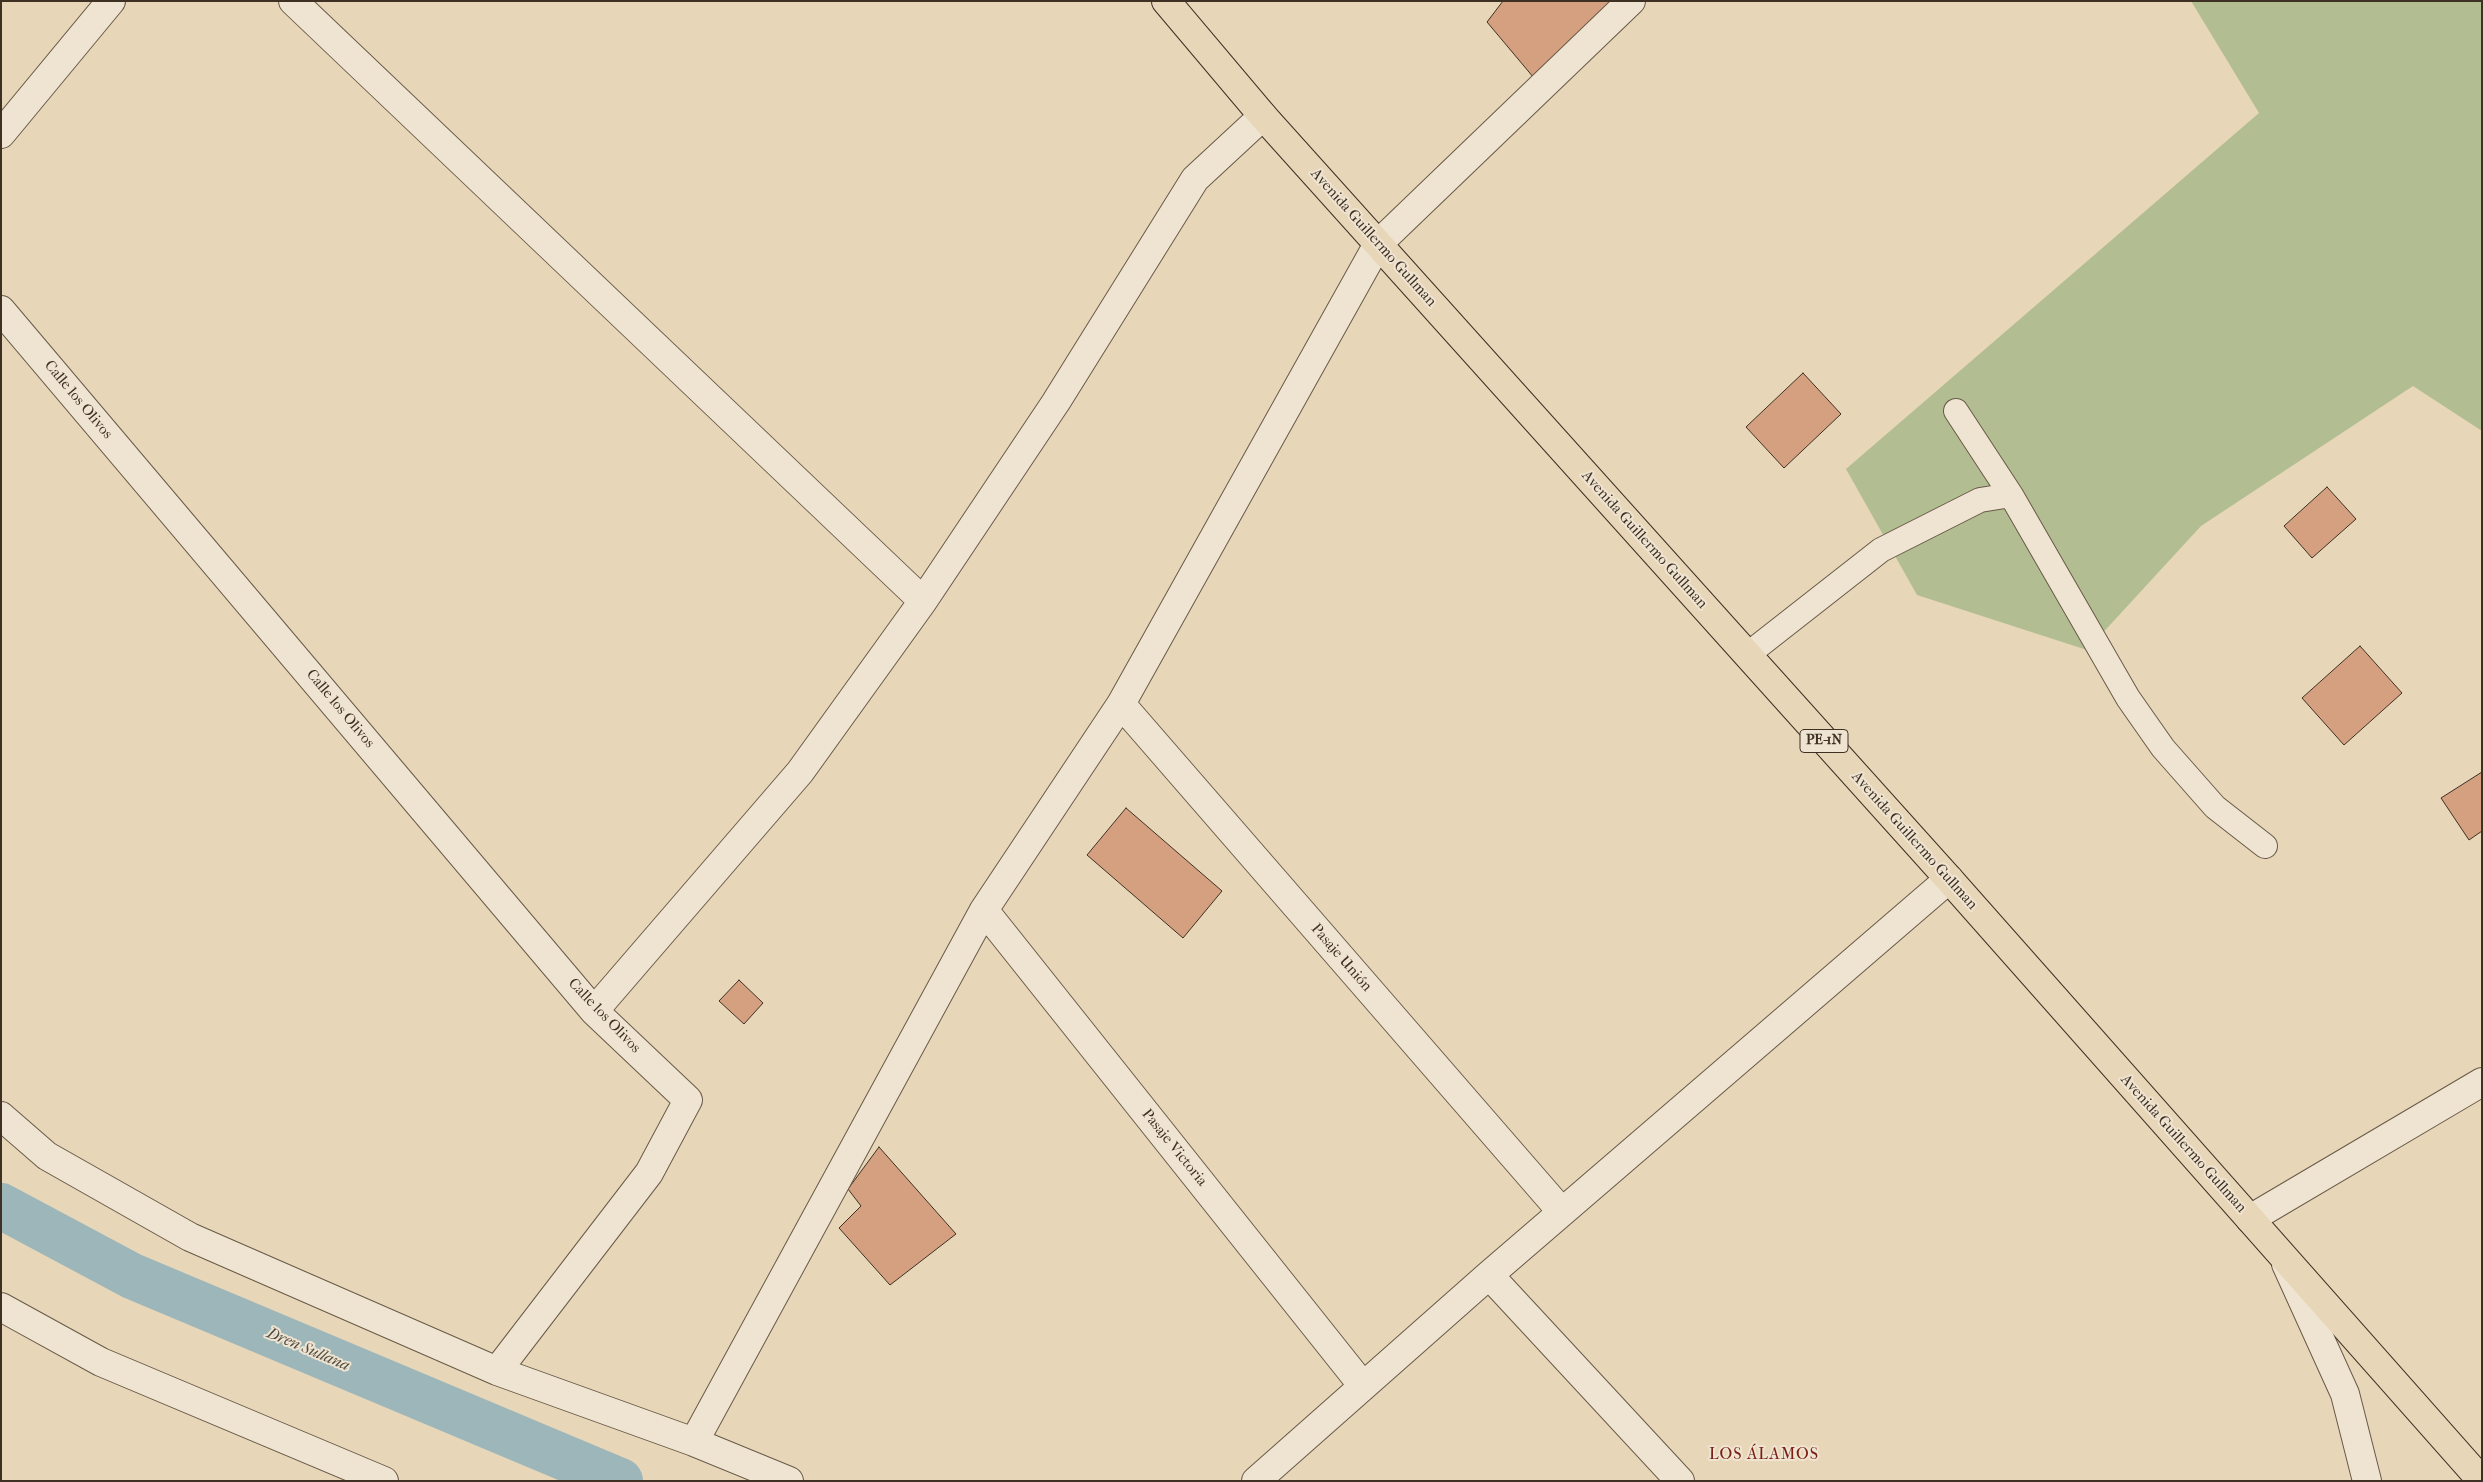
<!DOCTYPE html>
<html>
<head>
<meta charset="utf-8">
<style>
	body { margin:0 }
	#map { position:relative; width:2483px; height:1482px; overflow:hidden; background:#e7d6b8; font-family:"IM FELL French Canon",serif }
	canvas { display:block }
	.frame { position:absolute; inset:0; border:2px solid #3e3023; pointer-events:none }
</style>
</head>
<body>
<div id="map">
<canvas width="2483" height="1482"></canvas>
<div class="frame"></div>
</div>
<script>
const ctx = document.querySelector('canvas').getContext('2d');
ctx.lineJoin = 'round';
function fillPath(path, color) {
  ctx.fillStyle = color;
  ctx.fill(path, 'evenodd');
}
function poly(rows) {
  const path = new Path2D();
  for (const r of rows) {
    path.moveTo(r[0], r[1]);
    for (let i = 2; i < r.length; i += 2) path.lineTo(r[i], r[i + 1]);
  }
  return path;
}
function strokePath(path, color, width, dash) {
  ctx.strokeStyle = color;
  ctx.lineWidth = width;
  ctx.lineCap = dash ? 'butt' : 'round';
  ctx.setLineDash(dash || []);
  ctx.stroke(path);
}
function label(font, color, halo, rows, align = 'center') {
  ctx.font = font + ' "IM FELL French Canon",serif';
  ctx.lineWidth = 4;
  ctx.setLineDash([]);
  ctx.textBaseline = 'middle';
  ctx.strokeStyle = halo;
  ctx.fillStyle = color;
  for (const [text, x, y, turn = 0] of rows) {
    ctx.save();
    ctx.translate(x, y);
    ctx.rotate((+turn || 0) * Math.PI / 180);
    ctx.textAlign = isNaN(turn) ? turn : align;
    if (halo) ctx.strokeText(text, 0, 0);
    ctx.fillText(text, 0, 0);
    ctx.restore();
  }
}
fillPath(poly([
	[2191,1,2482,1,2482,431,2413,386,2201,526,2087,650,1917,595,1846,469,2259,113]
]), '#b2be92');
strokePath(poly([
	[1,1206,132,1276,620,1481]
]), '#9cb6ba', 46);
const building = poly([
	[1503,1,1618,1,1534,78,1487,22,1503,1],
	[1803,373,1841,414,1784,468,1746,427,1803,373],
	[2327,487,2356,519,2312,558,2284,526,2327,487],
	[2360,646,2402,693,2344,745,2302,698,2360,646],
	[2482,772,2482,831,2469,840,2441,798,2482,772],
	[1126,808,1222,891,1183,938,1087,855,1126,808],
	[739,980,763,1003,744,1024,719,1001,739,980],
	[879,1147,956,1234,890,1285,839,1228,861,1206,848,1189,879,1147]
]);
fillPath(building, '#d5a080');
strokePath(building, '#3e3023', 1);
const service = poly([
	[1956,411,2011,495,2128,698,2163,748,2215,807,2265,846],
	[1747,655,1881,550,1980,500,2011,495]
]);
const minor = poly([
	[293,1,923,601],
	[1,134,111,1],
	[1,310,594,1011,688,1100,649,1173,497,1371],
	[1121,704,1562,1212],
	[984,910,1363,1386],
	[594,1011,800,772,923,601,1056,402,1195,179,1263,116],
	[1,1116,47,1156,190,1237,497,1371,694,1442,789,1481],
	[2250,1219,2482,1082],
	[2286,1264,2345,1394,2367,1481],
	[1489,1275,1680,1481],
	[1,1307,101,1362,384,1481],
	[694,1442,984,910,1121,704,1378,244,1631,1],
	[1256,1481,1489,1275,1949,879]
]);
const primary = poly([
	[1166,1,1263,116,1949,879,2482,1481]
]);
strokePath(service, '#685a48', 26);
strokePath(minor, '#685a48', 30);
strokePath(primary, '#3e3023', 30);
strokePath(service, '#efe4d1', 24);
strokePath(minor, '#efe4d1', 28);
strokePath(primary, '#e7d6b8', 28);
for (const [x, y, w] of [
	[1824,741,48]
]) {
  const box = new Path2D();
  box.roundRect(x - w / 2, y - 11.5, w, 23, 4);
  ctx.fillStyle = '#efe4d1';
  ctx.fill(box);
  strokePath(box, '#3e3023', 1);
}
label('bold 14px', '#3e3023', null, [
	["PE-1N",1824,741]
]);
label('15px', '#3e3023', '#efe4d1', [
	["Avenida Guillermo Gullman",1373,238,48],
	["Calle los Olivos",78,400,50],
	["Avenida Guillermo Gullman",1644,540,48],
	["Calle los Olivos",340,709,50],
	["Avenida Guillermo Gullman",1914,841,48],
	["Pasaje Unión",1341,958,49],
	["Calle los Olivos",604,1016,46],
	["Avenida Guillermo Gullman",2183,1144,48],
	["Pasaje Victoria",1174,1148,51]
]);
label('italic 16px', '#514b41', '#efe4d1', [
	["Dren Sullana",308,1350,23]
]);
ctx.letterSpacing = '1px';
label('16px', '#7a1f14', '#efe4d1', [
	["LOS ÁLAMOS",1764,1455]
]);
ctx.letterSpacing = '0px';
</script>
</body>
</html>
